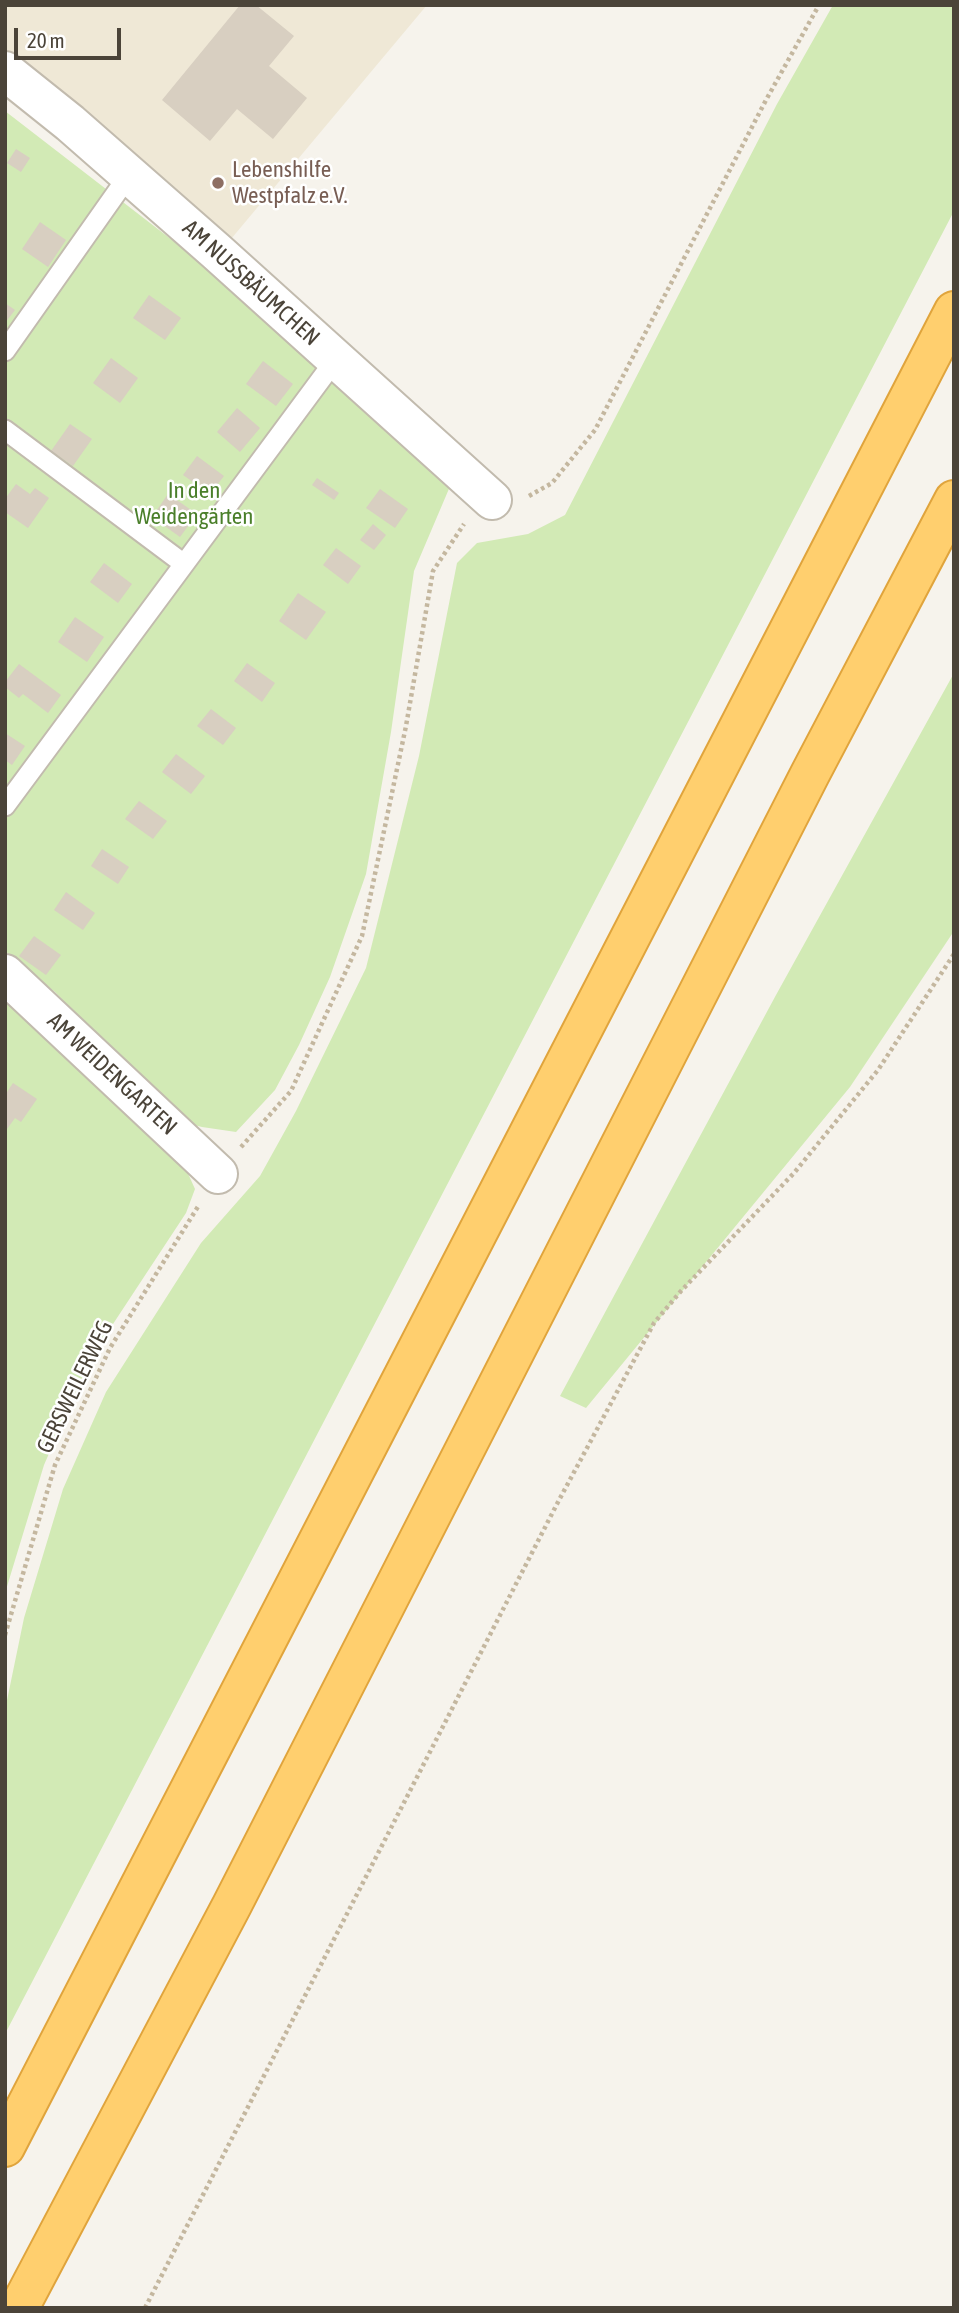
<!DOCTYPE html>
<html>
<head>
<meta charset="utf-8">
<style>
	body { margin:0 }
	#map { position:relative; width:959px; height:2313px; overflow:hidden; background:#f6f3ec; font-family:"Asap Condensed",sans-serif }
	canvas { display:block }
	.frame { position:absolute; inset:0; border:7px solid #4b4439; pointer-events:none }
	.scale { position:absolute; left:14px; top:28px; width:107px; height:32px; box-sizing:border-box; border:4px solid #4b4439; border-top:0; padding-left:9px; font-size:21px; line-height:24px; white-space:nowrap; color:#4b4439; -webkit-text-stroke:5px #fff; paint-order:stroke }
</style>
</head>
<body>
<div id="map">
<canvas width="959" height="2313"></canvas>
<div class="frame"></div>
<div class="scale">20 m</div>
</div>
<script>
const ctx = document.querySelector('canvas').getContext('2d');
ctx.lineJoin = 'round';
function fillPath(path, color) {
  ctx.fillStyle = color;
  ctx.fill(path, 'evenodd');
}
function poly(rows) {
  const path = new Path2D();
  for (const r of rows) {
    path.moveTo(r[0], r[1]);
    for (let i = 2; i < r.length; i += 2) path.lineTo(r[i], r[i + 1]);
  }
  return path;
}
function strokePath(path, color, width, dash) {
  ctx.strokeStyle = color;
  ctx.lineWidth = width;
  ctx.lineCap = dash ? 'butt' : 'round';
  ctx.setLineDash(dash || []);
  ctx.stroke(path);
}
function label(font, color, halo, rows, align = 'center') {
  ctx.font = font + ' "Asap Condensed",sans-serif';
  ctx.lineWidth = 5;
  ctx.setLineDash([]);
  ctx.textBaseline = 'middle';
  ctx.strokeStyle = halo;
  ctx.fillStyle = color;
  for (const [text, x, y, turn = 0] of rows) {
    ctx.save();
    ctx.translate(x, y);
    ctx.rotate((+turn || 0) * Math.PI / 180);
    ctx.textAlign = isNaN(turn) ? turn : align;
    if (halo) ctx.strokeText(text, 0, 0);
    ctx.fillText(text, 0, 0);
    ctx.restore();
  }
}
fillPath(poly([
	[5,5,427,5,226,245,5,56]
]), '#efe8d6');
fillPath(poly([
	[833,5,954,5,954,211,5,2034,5,1710,24,1618,63,1489,106,1392,201,1243,260,1176,296,1111,366,968,419,756,457,563,477,543,528,534,565,515,777,104],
	[5,111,207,267,454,477,414,571,391,732,366,874,330,977,299,1045,275,1090,236,1132,202,1127,178,1121,55,992,5,951],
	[954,673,954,931,850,1087,586,1408,560,1396,776,995],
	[5,990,181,1158,195,1189,186,1213,90,1359,44,1465,5,1593]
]), '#d2eab5');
fillPath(poly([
	[240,5,256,5,294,36,269,66,307,98,273,139,237,109,210,141,162,100],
	[16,149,30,158,21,172,7,163],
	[40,222,66,240,48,267,22,249],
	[149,295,181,318,165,340,133,318],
	[5,303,15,310,5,323],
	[111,358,138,378,120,403,93,383],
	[263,361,293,384,276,406,246,384],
	[237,408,260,428,240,452,217,432],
	[70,424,92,439,73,466,51,451],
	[197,456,224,476,210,494,183,475],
	[317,478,339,493,334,500,312,485],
	[16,484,30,494,35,488,49,498,28,528,5,512,5,499],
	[380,489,408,509,395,528,366,508],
	[168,494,197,514,180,537,152,517],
	[373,524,386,535,374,550,360,540],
	[336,548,361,566,348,584,323,565],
	[104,563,132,584,118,603,90,582],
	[298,593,326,612,306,640,279,621],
	[75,617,104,637,87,662,58,642],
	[247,663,275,683,262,702,234,681],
	[19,664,61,695,48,713,23,694,19,698,5,687,5,682],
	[211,709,236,728,223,745,197,726],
	[5,733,25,746,12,765,5,760],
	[176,754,205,776,191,794,162,772],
	[139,801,167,821,153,839,125,819],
	[102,849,129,867,118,884,91,866],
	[66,892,95,913,83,930,54,910],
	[34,936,61,955,46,975,19,956],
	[13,1083,37,1099,21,1122,15,1118,7,1129,5,1127,5,1095]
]), '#d8cfc1');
const lane = poly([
	[5,351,129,175],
	[5,430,184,564],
	[5,806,336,359]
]);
const street = poly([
	[5,71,70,123,217,252,492,500],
	[5,974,218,1174]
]);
const highway = poly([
	[5,2147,954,311],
	[19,2308,232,1905,810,774,954,500]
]);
strokePath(lane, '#c2bbae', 23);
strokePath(street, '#c2bbae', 42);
strokePath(highway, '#e0a43c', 42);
strokePath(poly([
	[529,496,552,483,595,430,766,100,819,5],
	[241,1147,291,1091,362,936,406,726,433,571,464,524],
	[5,1635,55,1465,110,1348,199,1205],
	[145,2308,558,1502,654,1323,681,1291,794,1173,878,1070,954,954]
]), '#c4b79f', 4.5, [3.5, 3.5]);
strokePath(lane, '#fff', 19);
strokePath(street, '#fff', 38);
strokePath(highway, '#ffcf6e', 38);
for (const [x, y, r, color] of [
	[218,183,7,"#8d6e63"]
]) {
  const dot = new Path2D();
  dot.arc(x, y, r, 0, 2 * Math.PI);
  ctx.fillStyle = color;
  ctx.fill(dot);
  strokePath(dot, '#fff', 2.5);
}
label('23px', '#785e54', '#fff', [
	["Lebenshilfe",232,170],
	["Westpfalz e.V.",232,196]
], 'left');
label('23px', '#4b4439', '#fff', [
	["AM NUSSBÄUMCHEN",251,283,42],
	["AM WEIDENGARTEN",112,1074,43],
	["GERSWEILERWEG",75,1387,-64]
]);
label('23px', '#4a7f2a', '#fff', [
	["In den",194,491],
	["Weidengärten",194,517]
]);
</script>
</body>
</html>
